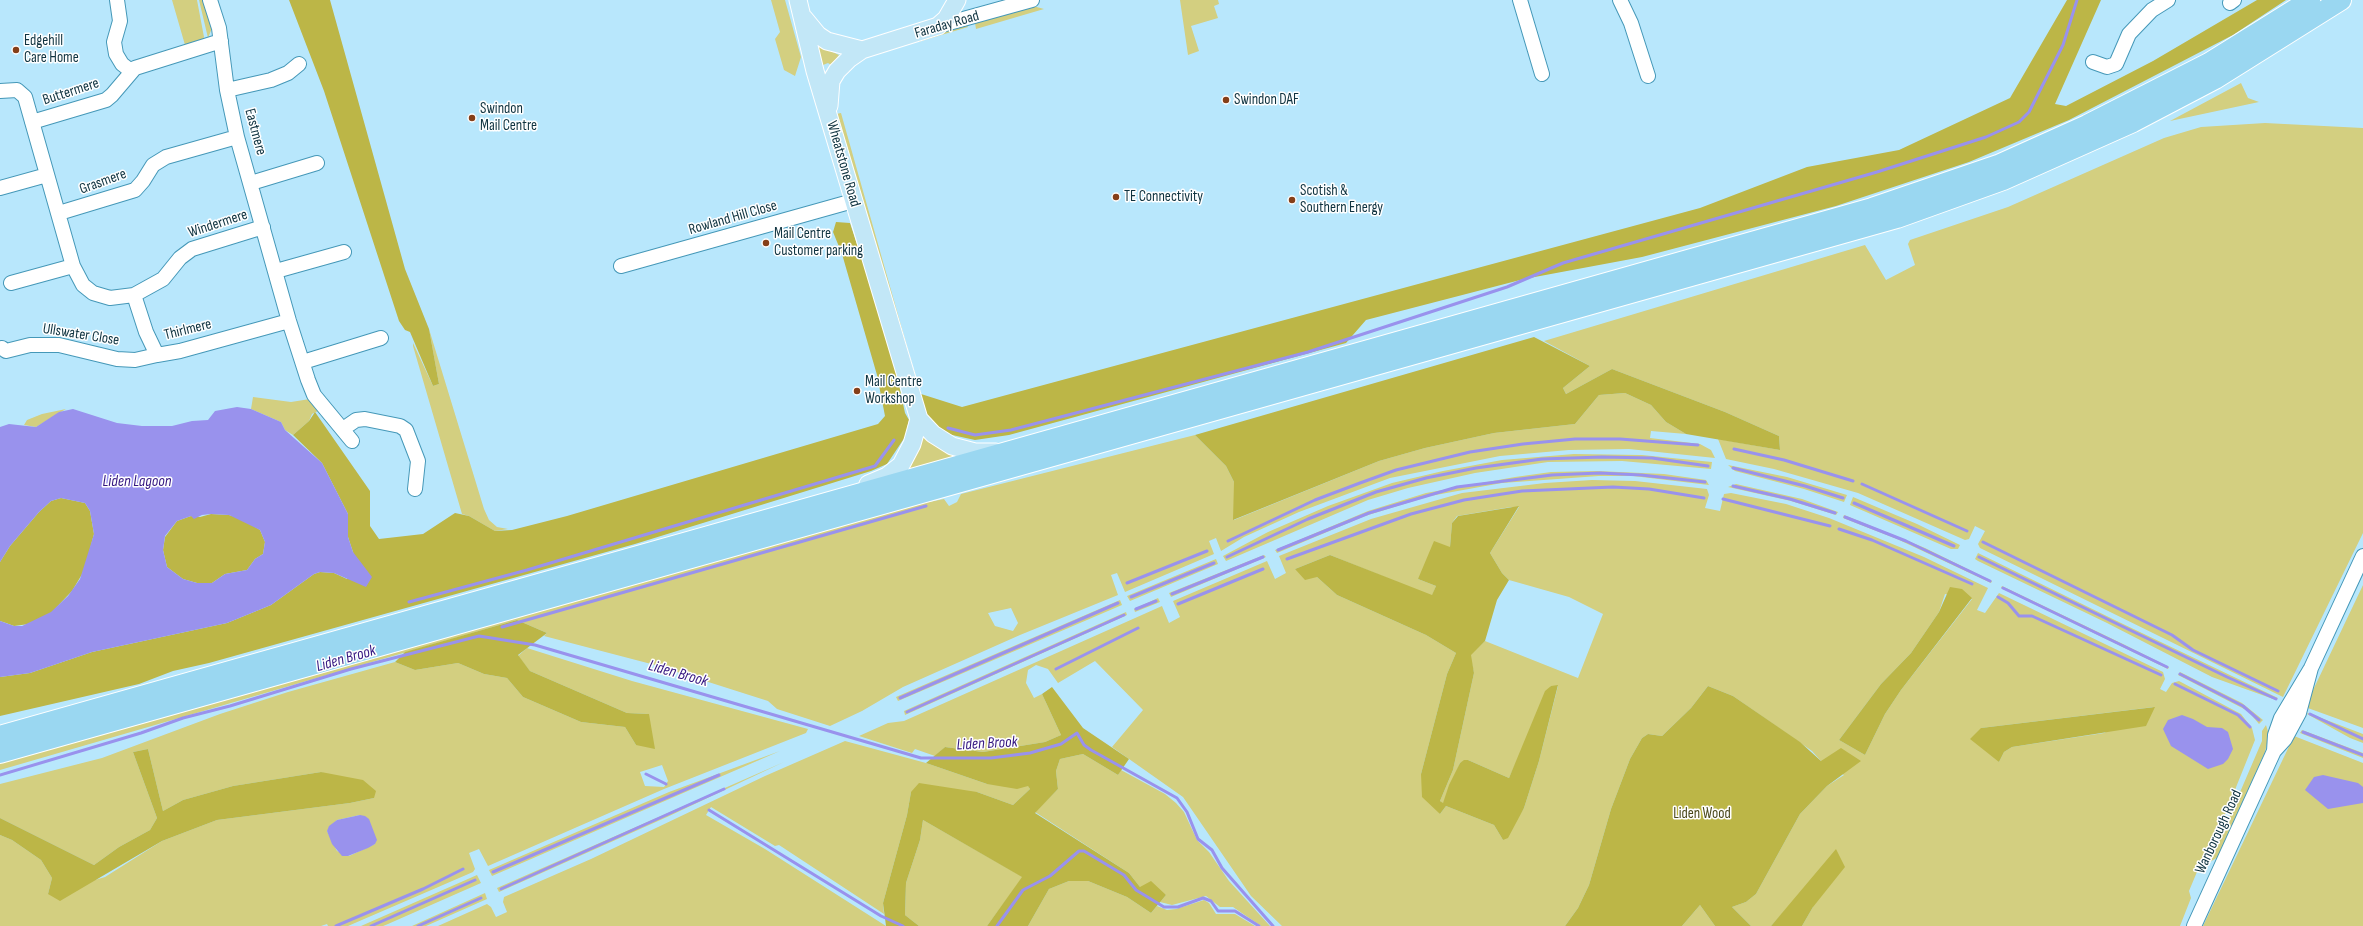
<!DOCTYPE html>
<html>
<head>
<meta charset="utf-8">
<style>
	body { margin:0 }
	canvas { display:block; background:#b8e7fc }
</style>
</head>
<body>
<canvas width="2363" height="926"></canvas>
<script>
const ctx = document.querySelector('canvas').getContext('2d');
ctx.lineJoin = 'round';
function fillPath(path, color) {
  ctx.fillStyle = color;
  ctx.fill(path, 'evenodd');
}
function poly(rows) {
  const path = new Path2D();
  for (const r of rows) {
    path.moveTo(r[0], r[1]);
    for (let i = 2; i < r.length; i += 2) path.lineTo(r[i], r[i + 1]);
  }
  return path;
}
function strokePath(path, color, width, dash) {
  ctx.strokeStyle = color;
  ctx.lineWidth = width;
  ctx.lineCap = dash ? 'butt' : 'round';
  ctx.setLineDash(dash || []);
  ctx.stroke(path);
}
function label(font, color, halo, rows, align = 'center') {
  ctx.font = font + ' "Sofia Sans Condensed",sans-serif';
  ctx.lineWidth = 3;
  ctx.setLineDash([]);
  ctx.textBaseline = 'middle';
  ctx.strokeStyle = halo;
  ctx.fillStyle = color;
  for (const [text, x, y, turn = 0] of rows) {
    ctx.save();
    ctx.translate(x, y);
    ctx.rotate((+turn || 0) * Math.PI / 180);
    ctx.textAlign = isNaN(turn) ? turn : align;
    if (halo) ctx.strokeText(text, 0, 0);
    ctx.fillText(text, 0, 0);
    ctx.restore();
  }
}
fillPath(poly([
	[172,0,197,0,204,37,203,40,185,45],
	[199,0,205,0,212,28,208,38],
	[771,0,785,0,801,57,795,76,784,70,775,39,780,32],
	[1180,0,1218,0,1219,4,1214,6,1218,18,1191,26,1199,51,1188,55],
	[1033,6,1044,9,976,29,975,23],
	[967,25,968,27,918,42,921,39],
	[818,45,839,55,831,65,828,63,823,65,816,46],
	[2241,83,2248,98,2259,102,2170,121],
	[841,113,911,361,908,362,836,114],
	[2265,123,2363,128,2363,533,2283,697,1980,548,1978,544,1985,531,1975,526,1969,539,1965,540,1858,493,1774,469,1726,459,1718,439,1780,450,1779,436,1725,412,1612,369,1566,394,1563,388,1590,366,1544,341,1865,245,1886,280,1915,265,1908,244,1910,240,2008,207,2164,138,2201,127],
	[429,329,484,509,489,520,497,527,508,529,495,531,469,516,462,514,413,346,413,343,433,386,439,384],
	[1625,393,1651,405,1666,422,1686,434,1651,431,1650,438,1700,444,1711,450,1715,458,1629,449,1569,450,1500,456,1390,478,1299,512,1244,537,1221,551,1216,538,1209,541,1214,554,1125,592,1117,573,1111,575,1118,595,1020,635,903,687,862,711,830,726,777,709,768,701,655,665,544,636,547,633,517,620,0,770,0,761,925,498,929,502,944,499,949,506,957,502,961,494,1195,435,1226,466,1234,482,1234,520,1379,461,1425,448,1494,433,1575,424,1599,395],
	[1011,608,1018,623,1013,631,995,626,988,613],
	[253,397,291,402,310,399,320,410,312,414,309,421,293,435,285,430,281,422,251,409],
	[66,409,36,427,24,425,27,420,42,414],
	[922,432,964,456,898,476],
	[1574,454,1642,455,1712,462,1711,469,1622,461,1548,462,1475,473,1408,488,1368,500,1226,561,1223,556,1268,532,1328,506,1392,483,1443,471,1502,460],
	[1728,465,1787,477,1847,495,1844,502,1804,489,1735,471],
	[1597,471,1664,474,1706,480,1709,485,1633,476,1599,476,1502,483,1430,496,1365,516,1277,553,1275,550,1368,511,1426,493,1515,477,1551,472],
	[1592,480,1635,481,1707,489,1709,495,1705,508,1720,511,1724,494,1731,493,1786,504,1829,518,1924,557,1988,588,1977,610,1985,613,1999,593,2163,672,2165,679,2160,689,2166,692,2172,683,2179,681,2241,714,2252,728,2255,740,2206,862,2202,860,2189,891,2191,898,2180,926,1802,926,1813,907,1789,906,1771,926,1751,926,1732,907,1746,902,1756,894,1800,814,1827,786,1844,775,1821,761,1812,751,1733,696,1708,686,1691,708,1662,736,1648,734,1642,738,1630,759,1611,809,1589,885,1578,908,1565,926,1282,926,1251,896,1183,797,1112,747,1143,710,1095,661,1058,683,1048,669,1036,665,1028,670,1026,683,1034,698,1042,694,1061,735,1045,742,983,752,945,747,935,756,915,749,912,753,859,736,888,723,904,721,1162,606,1169,623,1180,617,1173,601,1267,561,1275,579,1286,573,1279,556,1371,519,1462,493,1545,483],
	[1511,507,1519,507,1490,553,1502,573,1509,580,1569,597,1603,614,1578,678,1485,641,1470,655,1474,673,1453,770,1440,801,1443,804,1460,763,1468,760,1509,778,1551,686,1558,686,1539,761,1524,808,1503,840,1494,825,1446,806,1440,814,1421,774,1447,674,1456,653,1426,635,1337,595,1317,577,1295,569,1330,555,1432,596,1436,586,1418,579,1450,547,1452,523,1457,516],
	[1945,594,1972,599,1901,690,1885,714,1865,755,1839,740,1881,684,1911,653,1939,612],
	[2154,707,2104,733,2012,747,2004,752,1999,762,1981,728],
	[1736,484,1802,499,1838,512,1836,515,1791,501,1728,487],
	[1853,497,1917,524,1960,545,1958,549,1951,549,1850,505],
	[1844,515,1925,548,1992,581,1991,583,1897,539,1843,518],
	[1978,553,2121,623,2278,698,2276,700,2212,677,2107,623,1978,561,1975,559],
	[1264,555,1266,557,1171,597,1169,593],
	[1216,559,1218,564,1130,601,1127,596],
	[2363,585,2363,728,2305,707],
	[2002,586,2123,644,2169,667,2168,669,2001,588],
	[1158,598,1160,602,1135,612,1134,609],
	[1120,600,1122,605,898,701,896,697],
	[1126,612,1127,615,905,715,904,711],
	[527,648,632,681,808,729,806,733,664,789,488,866,479,849,469,853,475,869,473,872,348,926,328,926,327,924,321,926,0,926,0,835,12,840,41,860,52,878,48,894,105,877,162,841,217,820,350,803,374,798,321,772,233,786,183,800,163,811,148,749,133,752,157,818,150,830,119,847,94,865,0,818,0,784,102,758,220,714,288,692,395,662,415,670,458,663,484,674,507,678,523,697,581,722,625,727,636,745,649,714,627,713,530,671,518,656],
	[662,765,668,781,664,787,645,786,640,772],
	[360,815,375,844,349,856,337,851,327,831,337,820],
	[2180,672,2242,703,2263,720,2259,724,2248,711,2178,675],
	[2308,713,2363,734,2363,743,2350,738,2307,714],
	[2266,725,2269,735,2265,752,2218,857,2210,862,2262,741,2262,731],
	[2302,730,2363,753,2363,758,2300,733],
	[2294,736,2363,763,2363,926,2203,926],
	[845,741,926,763,987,784,1028,785,1030,789,1013,805,977,792,911,792,907,815,883,903,884,914,779,845,775,846,711,807,706,815,765,849,886,926,438,926,487,904,491,907,496,917,507,912,503,902,504,897,591,859,765,776],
	[780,751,492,876,489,870,669,792],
	[1083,754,1118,775,1121,770,1165,794,1176,803,1184,812,1197,840,1209,852,1229,881,1270,926,1261,926,1233,907,1220,907,1206,896,1172,905,1160,902,1166,895,1140,887,1129,873,1035,812,1058,789,1056,771,1060,759],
	[784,762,667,817,499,892,497,888],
	[923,820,1023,877,987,926,919,926,905,915,906,883,920,840],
	[477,875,481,883,388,924,383,926,361,926],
	[1069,881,1088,881,1127,897,1151,913,1157,906,1167,910,1176,909,1204,900,1209,903,1216,914,1235,914,1255,926,1028,926,1049,889],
	[485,893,487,899,426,926,412,926],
	[1700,905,1715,926,1682,926]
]), '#d3cf80');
fillPath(poly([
	[289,0,330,0,405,269,429,329,439,384,433,386,410,332,405,330,399,321,324,91],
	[2067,0,2101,0,2055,104,2066,106,2153,61,2257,0,2286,0,2233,35,2069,120,1969,162,1836,206,1642,257,1524,279,1366,320,1346,343,1009,435,975,440,943,433,925,417,908,362,911,361,921,394,962,407,1700,208,1807,167,1899,150,2010,98],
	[836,222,850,223,892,351,905,413,909,420,905,437,887,464,871,471,635,544,209,663,173,671,139,684,0,716,0,677,30,673,92,652,227,623,271,605,314,574,320,572,334,573,347,579,355,558,348,537,348,514,322,463,293,435,309,421,315,412,370,491,370,526,379,539,423,534,455,513,469,516,495,531,512,530,567,516,878,424,885,416,877,375,842,254,833,232],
	[1534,337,1590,366,1563,388,1566,394,1612,369,1725,412,1779,436,1780,450,1686,434,1666,422,1651,405,1625,393,1599,395,1575,424,1494,433,1425,448,1379,461,1233,520,1234,482,1226,466,1195,435],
	[61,498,85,503,90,511,94,534,84,571,72,591,51,613,29,624,14,626,6,623,0,621,0,562,10,546,39,512,51,501],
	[1519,506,1490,553,1502,573,1509,580,1497,600,1485,641,1471,655,1474,673,1453,770,1440,801,1443,803,1449,785,1460,763,1464,760,1468,760,1509,778,1545,691,1551,686,1558,685,1539,761,1524,808,1508,838,1503,840,1494,825,1446,806,1440,814,1422,797,1421,774,1447,674,1456,653,1426,635,1337,595,1317,577,1305,580,1295,569,1330,555,1432,595,1436,586,1418,579,1434,541,1450,547,1452,523,1458,516],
	[211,514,229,515,242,519,260,530,265,542,263,554,255,559,247,570,225,574,212,583,197,583,183,579,167,567,163,550,165,537,177,521,191,516,200,517],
	[1950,587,1962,589,1972,598,1901,690,1885,714,1865,755,1839,740,1881,684,1911,653,1939,612],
	[517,620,547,633,518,655,530,671,627,713,649,714,655,749,636,745,625,727,581,722,523,697,507,678,484,674,458,663,415,670,395,662,405,652],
	[1708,686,1733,696,1800,742,1821,761,1841,748,1861,761,1827,786,1800,814,1756,894,1746,902,1732,907,1751,926,1715,926,1700,905,1682,926,1565,926,1578,908,1589,885,1611,809,1630,759,1642,738,1648,734,1662,736,1691,708],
	[1052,687,1083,728,1129,759,1118,775,1083,754,1060,759,1056,771,1058,789,1035,813,1129,873,1140,887,1151,881,1166,895,1151,913,1127,897,1088,881,1069,881,1049,889,1028,926,987,926,1022,877,923,820,920,840,906,883,905,915,919,926,886,926,883,903,907,815,911,792,919,783,977,792,1013,805,1030,789,1028,786,1017,789,987,784,926,763,945,747,983,752,1045,742,1061,735,1042,694],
	[2155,707,2146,726,2012,747,2004,752,1999,762,1970,739,1981,728],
	[148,749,163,811,183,800,233,786,321,772,363,780,376,791,374,798,350,803,217,820,162,841,60,901,48,894,52,878,41,860,12,840,0,835,0,818,94,865,119,847,150,830,157,818,133,752],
	[1836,849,1845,867,1813,907,1802,926,1771,926]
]), '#bcb647');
fillPath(poly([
	[237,407,251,409,281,422,285,430,322,463,348,514,348,537,353,552,372,577,366,587,334,573,320,572,314,574,271,605,227,623,92,652,30,673,0,677,0,621,14,626,22,626,51,612,68,596,80,579,94,534,90,511,85,503,61,498,51,501,39,512,10,546,0,562,0,427,9,424,36,427,59,412,73,409,117,423,142,426,172,426,192,421,208,420,215,411],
	[211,514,229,515,260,530,265,542,263,554,255,559,247,570,225,574,212,583,197,583,183,579,167,567,163,550,165,536,177,521,191,516,194,519,202,515],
	[2182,715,2193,719,2207,727,2222,728,2228,732,2233,749,2228,759,2223,764,2208,769,2171,746,2163,729,2168,720],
	[2323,775,2358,783,2363,787,2363,803,2328,809,2305,790,2314,777],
	[360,815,365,816,369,819,377,840,375,844,368,848,348,856,342,856,332,844,327,831,329,826,337,820]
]), '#9992ed');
strokePath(poly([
	[948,428,975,435,1011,430,1308,352,1507,287,1563,263,1877,172,1986,137,2019,122,2029,112,2063,45,2077,0],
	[1734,449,1784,460,1853,481],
	[1733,468,1805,486,1843,498],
	[1862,484,1967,531],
	[1733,486,1790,499,1835,513],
	[1723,499,1830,526],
	[1854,503,1954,546],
	[1845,517,1906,541,1990,581],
	[1839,529,1872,540,1972,584],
	[1228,541,1315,500,1360,483,1396,470,1470,452,1523,444,1575,439,1620,439,1698,445],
	[1983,542,2172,635,2193,650,2278,691],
	[1278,550,1369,513,1457,487,1552,475,1600,473,1641,475,1705,482],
	[1227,557,1308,519,1376,492,1426,478,1476,468,1542,459,1602,457,1652,458,1708,466],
	[1979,557,2227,677,2276,699],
	[1287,559,1411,514,1464,500,1522,491,1613,487,1649,489,1704,498],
	[1127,583,1207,551],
	[2003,588,2167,667],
	[1172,594,1263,557],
	[1131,597,1214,563],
	[1998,597,2008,603,2019,616,2032,616,2161,675],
	[409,602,527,570,875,466,894,440],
	[1178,604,1263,569],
	[1136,609,1156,601],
	[502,627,926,506],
	[1056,669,1138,628],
	[2180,674,2243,706,2259,720],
	[2175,684,2238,715,2250,727],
	[900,698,1118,603],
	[907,712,1124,615],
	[2310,714,2363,739],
	[2303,732,2363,755],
	[646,774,666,784],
	[0,775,141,733,183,718,230,706,351,669,479,636,535,645,921,758,991,758,1030,753,1061,744,1077,733,1084,745,1091,750,1177,798,1187,812,1198,839,1212,850,1222,868,1273,926],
	[709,810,881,916,903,926],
	[493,872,719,775],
	[501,889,724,789],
	[336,926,423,889,463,869],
	[371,926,475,880],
	[418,926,481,898],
	[997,926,1023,890,1050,876,1079,851,1084,851,1124,875,1136,890,1164,907,1178,907,1203,898,1211,901,1218,911,1235,911,1259,926]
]), '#9992ed', 3);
const minor = poly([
	[117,0,120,21,114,42,116,54,122,64,131,71],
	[210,0,219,28,227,90,237,137,289,321,308,380,314,395,352,441],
	[1520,0,1542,74],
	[1620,0,1631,23,1648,76],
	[2230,3,2234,0],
	[938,26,1032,0],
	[2093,62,2107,67,2116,64,2129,34,2152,10,2168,0],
	[227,90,271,80,288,73,299,64],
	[0,91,17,90,25,97,73,266,83,285,93,293,110,298,134,295,163,279,180,258,192,249,263,227],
	[32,122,106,100,112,95,135,68,221,41],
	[251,183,317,163],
	[0,188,47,175],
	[59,213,135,190,143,181,153,165,166,157,237,137],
	[621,266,853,201],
	[276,271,344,252],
	[11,283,73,266],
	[134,295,146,332,157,355,180,351,289,321],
	[2,348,6,351,30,345,59,345,117,359,135,360,157,355],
	[303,362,381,338],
	[343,429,356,420,365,419,400,426,406,430,418,461,415,489],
	[2274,751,2275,735,2281,718,2311,668,2363,556],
	[2194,926,2274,751,2285,739,2299,713,2311,668]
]);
const major = poly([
	[798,0,815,71,919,419,933,434,952,446,975,452,996,452],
	[804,18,818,35,827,41,862,50],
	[829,106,831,81,837,71,849,59,862,50,938,26,946,19,957,0],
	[868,484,887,476,901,465,912,444,919,419]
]);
const highway = poly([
	[0,736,1872,208,1998,165,2087,125,2209,63,2310,0],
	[0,753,1897,218,2003,180,2133,122,2215,79,2341,0]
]);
strokePath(minor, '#4598b8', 16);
strokePath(major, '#fff', 19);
strokePath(highway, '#fff', 22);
strokePath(minor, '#fff', 14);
strokePath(major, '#c2e7f7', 17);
strokePath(highway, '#9ad7f1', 20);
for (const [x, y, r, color] of [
	[16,50,4,"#853f19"],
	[1226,100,4,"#853f19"],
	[472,118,4,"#853f19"],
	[1116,197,4,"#853f19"],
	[1292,200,4,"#853f19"],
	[766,243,4,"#853f19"],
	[857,391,4,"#853f19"]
]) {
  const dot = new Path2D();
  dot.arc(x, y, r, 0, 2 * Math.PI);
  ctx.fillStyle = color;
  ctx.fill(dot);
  strokePath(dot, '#fff', 1.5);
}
label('15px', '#0f3340', '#fff', [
	["Faraday Road",947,25,-16],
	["Buttermere",71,92,-18],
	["Eastmere",255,132,75],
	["Wheatstone Road",843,164,74],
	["Grasmere",103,182,-20],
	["Rowland Hill Close",733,218,-16],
	["Windermere",218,224,-18],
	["Thirlmere",188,330,-14],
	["Ullswater Close",81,335,9],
	["Wanborough Road",2219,832,-65]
]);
label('15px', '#0f3340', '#fff', [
	["Edgehill",24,41],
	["Care Home",24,58],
	["Swindon DAF",1234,100],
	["Swindon",480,109],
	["Mail Centre",480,126],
	["Scotish &",1300,191],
	["Southern Energy",1300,208],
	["TE Connectivity",1124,197],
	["Mail Centre",774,234],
	["Customer parking",774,251],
	["Mail Centre",865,382],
	["Workshop",865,399]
], 'left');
label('15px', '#4b491c', '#fff', [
	["Liden Wood",1702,814]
]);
label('italic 16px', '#351781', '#fff', [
	["Liden Lagoon",137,482],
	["Liden Brook",346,659,-16],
	["Liden Brook",678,674,16],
	["Liden Brook",987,744,-3]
]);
</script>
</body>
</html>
